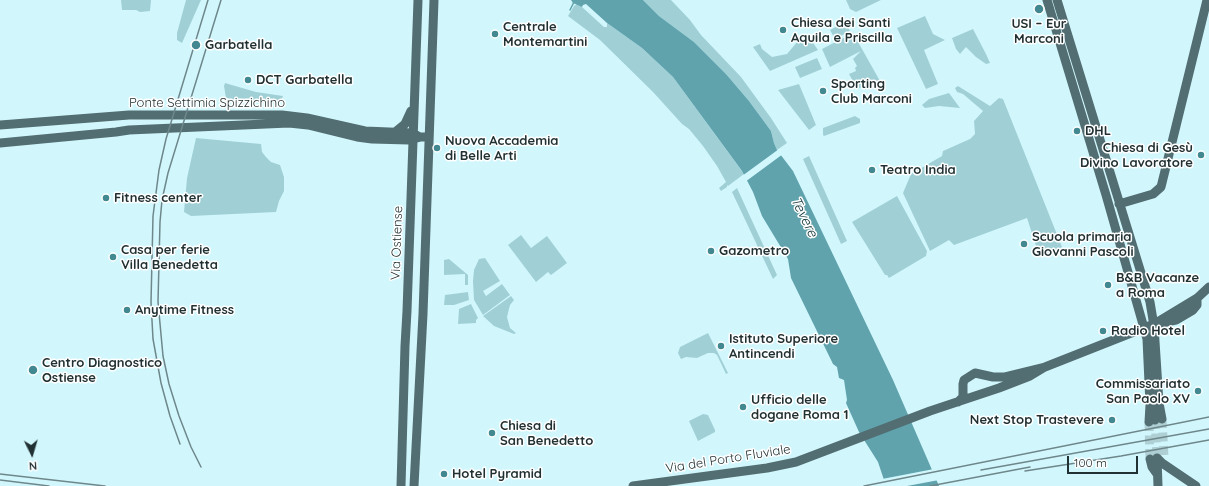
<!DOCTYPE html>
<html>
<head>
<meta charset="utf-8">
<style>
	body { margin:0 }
	#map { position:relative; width:1209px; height:486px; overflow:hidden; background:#d1f7fd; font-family:Quicksand,sans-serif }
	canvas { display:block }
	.north { position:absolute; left:12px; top:434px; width:40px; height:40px; -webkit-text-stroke:3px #fff; paint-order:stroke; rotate:175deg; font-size:11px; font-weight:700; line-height:16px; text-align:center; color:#213032 }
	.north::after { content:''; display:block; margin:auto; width:14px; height:18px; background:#213032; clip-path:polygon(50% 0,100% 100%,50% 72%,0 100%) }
	.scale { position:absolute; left:1067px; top:456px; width:71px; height:18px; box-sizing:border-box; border:2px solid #213032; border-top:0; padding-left:5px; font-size:12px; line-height:14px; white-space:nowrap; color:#213032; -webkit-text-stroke:3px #fff; paint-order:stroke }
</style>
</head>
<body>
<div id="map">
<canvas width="1209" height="486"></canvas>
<div class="north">N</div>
<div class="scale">100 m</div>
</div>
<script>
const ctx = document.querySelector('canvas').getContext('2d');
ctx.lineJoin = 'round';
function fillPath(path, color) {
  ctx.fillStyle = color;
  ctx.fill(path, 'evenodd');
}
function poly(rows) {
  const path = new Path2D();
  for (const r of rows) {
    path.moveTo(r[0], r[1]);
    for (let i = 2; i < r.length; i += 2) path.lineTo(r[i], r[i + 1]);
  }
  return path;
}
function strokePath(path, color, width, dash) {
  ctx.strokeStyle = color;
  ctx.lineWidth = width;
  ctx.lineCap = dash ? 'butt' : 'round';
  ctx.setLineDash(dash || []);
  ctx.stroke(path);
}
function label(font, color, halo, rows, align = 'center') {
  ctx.font = font + ' Quicksand,sans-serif';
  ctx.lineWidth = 3;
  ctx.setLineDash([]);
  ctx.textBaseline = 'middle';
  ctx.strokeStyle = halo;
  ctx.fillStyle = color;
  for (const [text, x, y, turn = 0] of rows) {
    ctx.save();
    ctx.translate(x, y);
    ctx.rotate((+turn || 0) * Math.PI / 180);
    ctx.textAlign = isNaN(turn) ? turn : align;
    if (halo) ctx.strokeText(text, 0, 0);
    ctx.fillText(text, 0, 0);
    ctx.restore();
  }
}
fillPath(poly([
	[121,0,151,0,150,11,140,12,136,10,122,10],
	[186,0,201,0,182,43,177,40,177,33],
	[643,0,671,0,690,20,701,35,741,77,771,118,787,143,777,150,774,143,771,131,749,101,726,74,694,42,659,16],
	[846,0,881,0,856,12,850,9],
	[577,4,582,7,604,27,607,27,607,23,642,48,673,77,744,174,728,186,727,185,727,187,721,191,719,188,726,182,717,166,703,146,689,129,682,124,653,92,600,40,568,16,574,6],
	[925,16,933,34,945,40,924,50,938,84,926,89,897,28],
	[845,22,850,31,835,39,830,30],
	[973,29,986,54,990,63,986,64,976,57,966,47,960,54,956,49,952,38],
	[853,33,880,81,857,89,849,74,856,71,855,68,857,66,853,59,861,51,830,67,822,49],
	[811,40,818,50,770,71,753,47,760,44,762,49,772,57,787,54,798,41,805,42],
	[817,58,822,69,800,78,795,67],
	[225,83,256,92,283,96,280,103,252,102,226,98,224,86],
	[799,84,816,125,809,130,778,90],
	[958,86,990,106,999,98,1003,99,1062,247,1047,254,1038,252,1027,218,954,245,949,240,930,251,903,193,911,174,942,156,943,151,970,139,975,134,974,121,983,111,963,94,957,92,955,88],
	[949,93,960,108,939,106,925,108,922,105,929,99],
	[855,116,860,119,860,123,824,136,823,135,823,128],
	[196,138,261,144,262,152,266,157,271,162,280,165,284,177,284,191,279,201,276,212,191,216,184,212,187,178],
	[809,156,847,241,841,244,803,159],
	[737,188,777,275,773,279,732,192],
	[897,196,927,251,926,256,889,278,887,275,885,275,852,222],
	[521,235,531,248,547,236,567,263,551,275,548,272,536,282,508,245],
	[485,258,500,281,483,291,486,296,502,284,510,295,483,315,474,300,473,281,474,270,479,259],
	[449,259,468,275,468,285,465,285,465,274,444,275,444,260],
	[468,292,469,300,454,305,444,305,445,295],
	[511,296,514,300,510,305,507,317,510,328,516,333,514,334,494,326,483,316],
	[471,304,478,318,476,320,476,323,458,324,459,309],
	[708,333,728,373,726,374,717,355,714,353,708,353,697,358,686,357,681,359,678,353,680,347],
	[703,414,708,415,715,430,715,432,698,441,689,421]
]), '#a0d0d6');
fillPath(poly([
	[571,0,643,0,659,16,694,42,726,74,749,101,771,131,774,143,777,150,793,171,893,380,939,486,886,486,878,462,859,432,846,403,847,400,844,380,839,378,837,367,833,364,791,278,788,259,762,216,753,192,742,171,673,77,642,48,607,23,586,4,583,5,582,7,573,3]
]), '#60a3ad');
fillPath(poly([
	[779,149,783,154,745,182,742,176],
	[934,469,939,480,907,486,884,486,882,479]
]), '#d1f7fd');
strokePath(poly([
	[570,10,575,0]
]), '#60a3ad', 1.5);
strokePath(poly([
	[1162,419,1164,457],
	[1155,420,1157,458],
	[1149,422,1150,459]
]), '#aecfd4', 9, [9, 4.5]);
strokePath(poly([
	[1047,0,1106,195,1144,328,1147,339,1150,405,1149,422],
	[1057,0,1150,302,1154,326,1159,403,1162,419],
	[0,125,129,115,282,115,307,118,365,131,413,133,418,136],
	[394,133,405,124,411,111],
	[0,143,116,132,129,130,289,123,308,125,357,137,372,139,409,140,421,137,429,137],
	[1119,204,1153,194,1161,187,1207,0],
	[1194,301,1209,287],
	[1162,323,1176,320,1193,310,1197,305,1197,298],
	[958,402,963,397,963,384,964,380,975,373,993,377,1004,377,1045,367,1154,324,1197,298],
	[1155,420,1155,416,1159,403],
	[1157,458,1162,463,1196,486],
	[1157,458,1158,486],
	[1150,459,1152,467,1157,474],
	[401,486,405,346,407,311,418,0],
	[414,486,423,314,434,0],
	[633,486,767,468,796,462,930,411,999,388,1030,376,1045,367]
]), '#526e72', 9);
strokePath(poly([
	[180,444,170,416,161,383,153,339,151,302,153,216,159,170,166,139,208,0],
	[201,467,191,447,179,416,169,384,163,356,158,302,160,222,162,200,168,173,221,0],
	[981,470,1209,429],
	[1025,471,1121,456,1209,440],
	[0,474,105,486],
	[0,480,49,486],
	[864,486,1209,417],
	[930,486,1030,467]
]), '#6e878b', 1.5);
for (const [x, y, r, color] of [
	[1039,9,5,"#418891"],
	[783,30,4,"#418891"],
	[495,34,4,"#418891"],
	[196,45,5,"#418891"],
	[248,80,4,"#418891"],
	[823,91,4,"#418891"],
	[1077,131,4,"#418891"],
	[437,148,4,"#418891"],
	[1201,155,4,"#418891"],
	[872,170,4,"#418891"],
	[106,198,4,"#418891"],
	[1024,244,4,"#418891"],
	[711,251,4,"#418891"],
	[113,257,4,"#418891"],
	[1108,285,4,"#418891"],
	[127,310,4,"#418891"],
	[1103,331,4,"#418891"],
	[721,346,4,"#418891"],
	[33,370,5,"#418891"],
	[1198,391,4,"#418891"],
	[743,407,4,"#418891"],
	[1112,420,4,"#418891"],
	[492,433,4,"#418891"],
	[444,474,4,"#418891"]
]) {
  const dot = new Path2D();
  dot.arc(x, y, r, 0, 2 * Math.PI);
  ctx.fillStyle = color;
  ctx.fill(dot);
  strokePath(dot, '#fff', 1.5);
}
label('bold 13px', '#213032', '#fff', [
	["Chiesa dei Santi",791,23],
	["Aquila e Priscilla",791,38],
	["USI – Eur",1039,24,"center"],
	["Marconi",1039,39,"center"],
	["Centrale",503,27],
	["Montemartini",503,42],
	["Garbatella",205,45],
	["DCT Garbatella",256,80],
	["Sporting",831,84],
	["Club Marconi",831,99],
	["DHL",1085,131],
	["Nuova Accademia",445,141],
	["di Belle Arti",445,156],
	["Chiesa di Gesù",1193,148,"right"],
	["Divino Lavoratore",1193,163,"right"],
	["Teatro India",880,170],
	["Fitness center",114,198],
	["Scuola primaria",1032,237],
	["Giovanni Pascoli",1032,252],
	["Casa per ferie",121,250],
	["Villa Benedetta",121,265],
	["Gazometro",719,251],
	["B&B Vacanze",1116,278],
	["a Roma",1116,293],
	["Anytime Fitness",135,310],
	["Radio Hotel",1111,331],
	["Istituto Superiore",729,339],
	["Antincendi",729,354],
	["Centro Diagnostico",42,363],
	["Ostiense",42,378],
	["Commissariato",1190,384,"right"],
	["San Paolo XV",1190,399,"right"],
	["Ufficio delle",751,400],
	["dogane Roma 1",751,415],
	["Next Stop Trastevere",1104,420,"right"],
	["Chiesa di",500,426],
	["San Benedetto",500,441],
	["Hotel Pyramid",452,474]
], 'left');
label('13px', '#213032', '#fff', [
	["Ponte Settimia Spizzichino",207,103],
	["Via Ostiense",397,243,-88],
	["Via del Porto Fluviale",728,459,-9]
]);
label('italic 14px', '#133539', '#fff', [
	["Tevere",804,217,64]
]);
</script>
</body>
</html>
